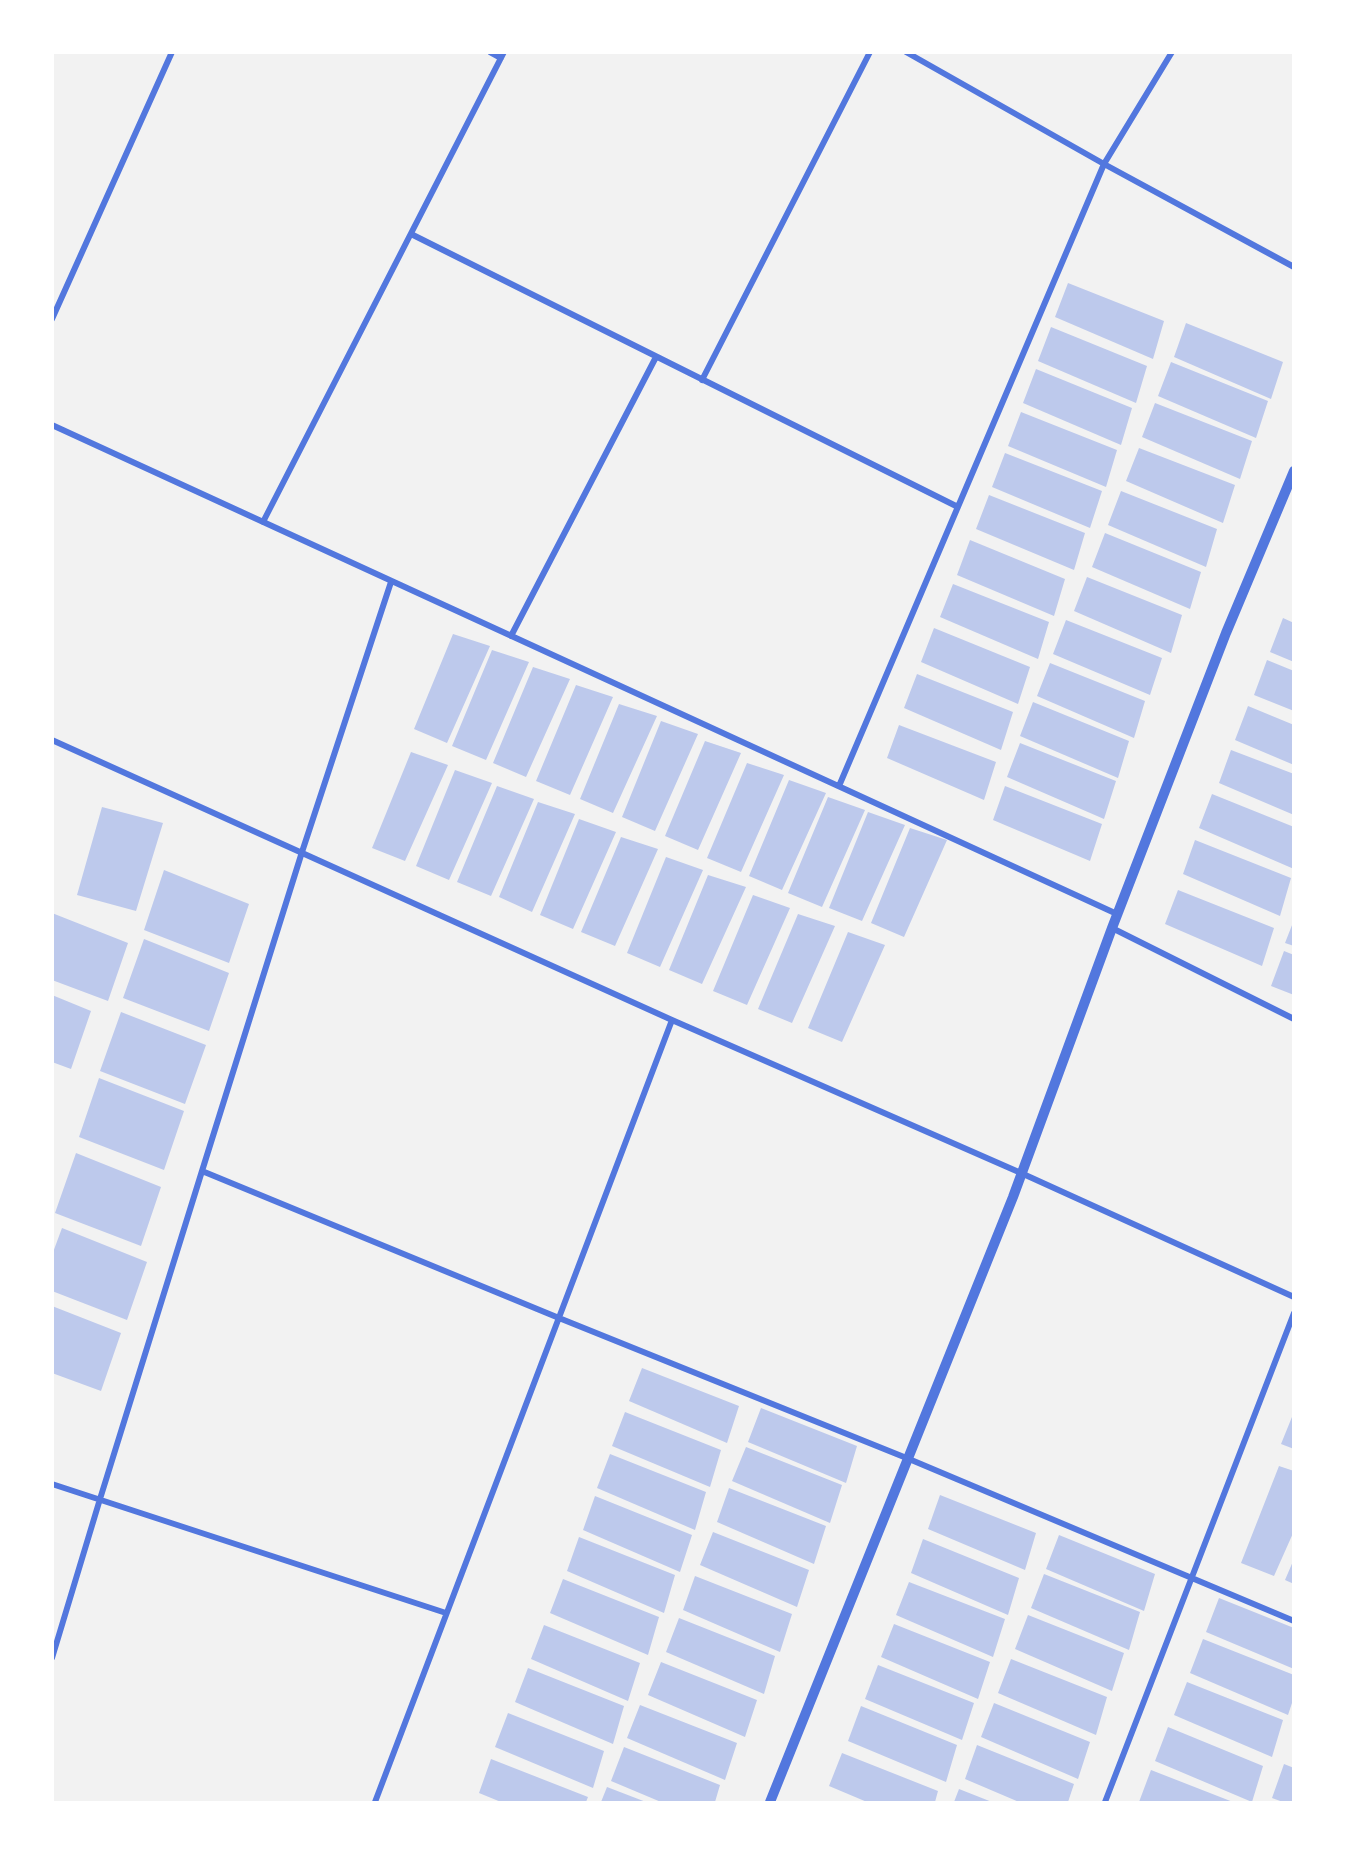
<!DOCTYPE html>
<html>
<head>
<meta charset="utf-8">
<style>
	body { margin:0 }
	#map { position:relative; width:1346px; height:1855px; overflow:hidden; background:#f2f2f2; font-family:"DejaVu Sans",sans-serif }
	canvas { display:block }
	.frame { position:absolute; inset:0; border:54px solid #fff; pointer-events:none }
</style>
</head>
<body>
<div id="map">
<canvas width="1346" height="1855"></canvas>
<div class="frame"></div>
</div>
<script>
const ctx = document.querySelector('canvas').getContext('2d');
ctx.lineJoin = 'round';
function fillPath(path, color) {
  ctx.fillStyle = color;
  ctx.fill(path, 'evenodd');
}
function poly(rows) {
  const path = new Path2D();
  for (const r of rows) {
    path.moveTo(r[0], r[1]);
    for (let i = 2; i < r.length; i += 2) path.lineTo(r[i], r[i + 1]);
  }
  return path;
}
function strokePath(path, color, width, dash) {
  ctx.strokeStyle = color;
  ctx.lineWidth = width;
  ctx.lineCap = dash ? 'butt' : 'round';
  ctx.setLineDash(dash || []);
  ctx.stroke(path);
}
fillPath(poly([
	[1068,283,1164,321,1153,359,1055,317],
	[1186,323,1283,362,1271,399,1174,357],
	[1051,327,1147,366,1136,403,1038,361],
	[1171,362,1268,401,1256,438,1158,396],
	[1036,369,1132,408,1121,445,1023,403],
	[1155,403,1252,441,1240,479,1142,437],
	[1021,412,1117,450,1106,487,1008,446],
	[1139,448,1235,485,1223,523,1126,481],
	[1005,453,1102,491,1090,528,992,487],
	[1121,491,1217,529,1206,567,1108,525],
	[989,495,1085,533,1074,570,976,529],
	[1105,533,1201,572,1190,609,1092,567],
	[970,540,1065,579,1054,616,957,575],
	[1087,577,1182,615,1171,653,1074,611],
	[953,584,1049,622,1038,659,940,617],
	[1283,618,1294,623,1294,662,1270,652],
	[1066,620,1162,658,1150,695,1053,654],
	[934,628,1030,667,1018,704,921,662],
	[453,634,490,646,447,743,414,729],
	[492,650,529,662,486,760,452,746],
	[1267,660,1294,671,1294,711,1254,695],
	[1050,663,1145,701,1134,738,1037,696],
	[533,667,570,679,526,777,493,763],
	[917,674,1013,712,1001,750,904,708],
	[576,685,613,697,570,795,536,781],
	[1033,702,1129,741,1118,778,1020,736],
	[619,704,657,716,613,813,580,799],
	[1248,706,1294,725,1294,765,1235,740],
	[661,721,698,734,655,831,622,817],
	[899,725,996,762,984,800,887,758],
	[705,741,741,753,698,850,665,836],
	[1020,743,1116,781,1104,819,1007,777],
	[1231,750,1294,774,1294,815,1219,783],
	[411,752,448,765,405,861,372,848],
	[747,763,784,775,741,872,707,858],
	[455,770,492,783,449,880,416,866],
	[789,780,826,793,782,890,749,876],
	[497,786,534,799,491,896,457,882],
	[1005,786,1102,824,1090,861,993,820],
	[1212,794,1294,827,1294,869,1199,828],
	[828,797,865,810,822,907,788,893],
	[538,802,575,814,532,912,499,897],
	[102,807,163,823,136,911,77,895],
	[868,812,905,825,862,921,829,908],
	[579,819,616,832,573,929,540,915],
	[910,828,947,840,904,937,871,923],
	[621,837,658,849,615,946,581,932],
	[1195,840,1291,878,1280,916,1183,874],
	[666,857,703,870,660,967,627,953],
	[164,870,249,904,229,963,144,930],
	[708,875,746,887,702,984,669,970],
	[1178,890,1274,928,1262,966,1165,924],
	[753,895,790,908,747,1005,713,991],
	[52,913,128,943,108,1001,52,980],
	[798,914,835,926,792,1023,758,1009],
	[1294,920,1294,946,1285,943],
	[848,932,885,945,842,1042,808,1028],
	[144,939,229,973,209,1031,123,998],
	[1284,951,1294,955,1294,995,1271,986],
	[52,995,91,1011,71,1069,52,1062],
	[121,1012,206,1045,185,1104,100,1071],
	[99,1078,184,1111,164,1170,79,1137],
	[76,1153,161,1187,141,1246,55,1213],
	[62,1228,147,1262,127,1320,52,1291,52,1255],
	[52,1306,121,1333,101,1391,52,1373],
	[642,1368,739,1406,727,1443,629,1401],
	[761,1408,857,1446,846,1483,748,1442],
	[625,1412,721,1450,710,1487,612,1446],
	[1294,1412,1294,1449,1281,1444],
	[746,1447,842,1485,830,1523,732,1481],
	[610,1454,706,1492,695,1530,597,1488],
	[1279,1466,1294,1471,1294,1531,1274,1576,1241,1563],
	[729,1488,826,1526,814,1564,717,1522],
	[940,1495,1036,1533,1025,1570,928,1529],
	[595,1496,692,1535,680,1572,583,1530],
	[713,1532,809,1570,797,1607,700,1565],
	[1059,1535,1155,1574,1144,1611,1046,1569],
	[579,1537,675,1575,664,1613,567,1571],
	[923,1539,1019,1578,1008,1615,911,1573],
	[1294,1559,1294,1584,1285,1580],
	[1044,1574,1140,1612,1129,1650,1031,1608],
	[695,1576,792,1614,780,1652,683,1610],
	[563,1579,659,1617,648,1655,550,1613],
	[909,1582,1005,1619,993,1657,896,1615],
	[1219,1598,1294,1628,1294,1669,1206,1632],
	[1028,1615,1124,1653,1112,1691,1015,1649],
	[679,1618,775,1656,764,1694,666,1652],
	[894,1624,990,1662,978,1699,881,1657],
	[544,1625,640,1663,628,1701,531,1659],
	[1203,1639,1294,1675,1294,1697,1288,1715,1190,1673],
	[1011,1659,1107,1697,1096,1735,998,1693],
	[661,1662,757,1700,745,1737,648,1695],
	[878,1665,974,1703,962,1740,865,1699],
	[528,1668,624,1706,613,1744,515,1702],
	[1187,1682,1283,1720,1272,1757,1174,1715],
	[994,1703,1090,1742,1078,1779,981,1737],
	[640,1705,737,1743,725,1780,627,1738],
	[861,1706,957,1745,946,1782,848,1741],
	[508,1713,604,1751,593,1788,495,1747],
	[1168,1727,1263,1766,1252,1802,1155,1761],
	[977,1745,1074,1784,1068,1802,1019,1802,965,1779],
	[624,1747,720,1785,715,1802,661,1802,611,1781],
	[842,1753,938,1791,935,1802,867,1802,829,1786],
	[491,1759,588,1797,586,1802,501,1802,479,1793],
	[1284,1764,1294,1768,1294,1802,1283,1802,1272,1798],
	[1151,1770,1233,1802,1139,1802],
	[607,1787,646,1802,601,1802],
	[959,1789,992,1802,954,1802]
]), '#bdc9ec');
strokePath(poly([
	[490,52,501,58],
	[906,52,1104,164,1294,267],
	[411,234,958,507],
	[52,319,172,52],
	[702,380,870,52],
	[52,425,1117,914],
	[263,522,504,52],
	[511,636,656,357],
	[52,740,672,1020,1021,1173,1294,1297],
	[839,786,1104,164,1172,52],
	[1112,928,1294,1019],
	[202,1171,559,1318,909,1459,1294,1621],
	[52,1484,446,1613],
	[52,1658,100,1499,202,1171,302,852,391,582],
	[375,1802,672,1020],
	[1105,1802,1294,1313]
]), '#5277de', 6);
strokePath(poly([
	[770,1802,1013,1197,1112,928,1226,633,1294,471]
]), '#5277de', 10);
</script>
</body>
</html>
